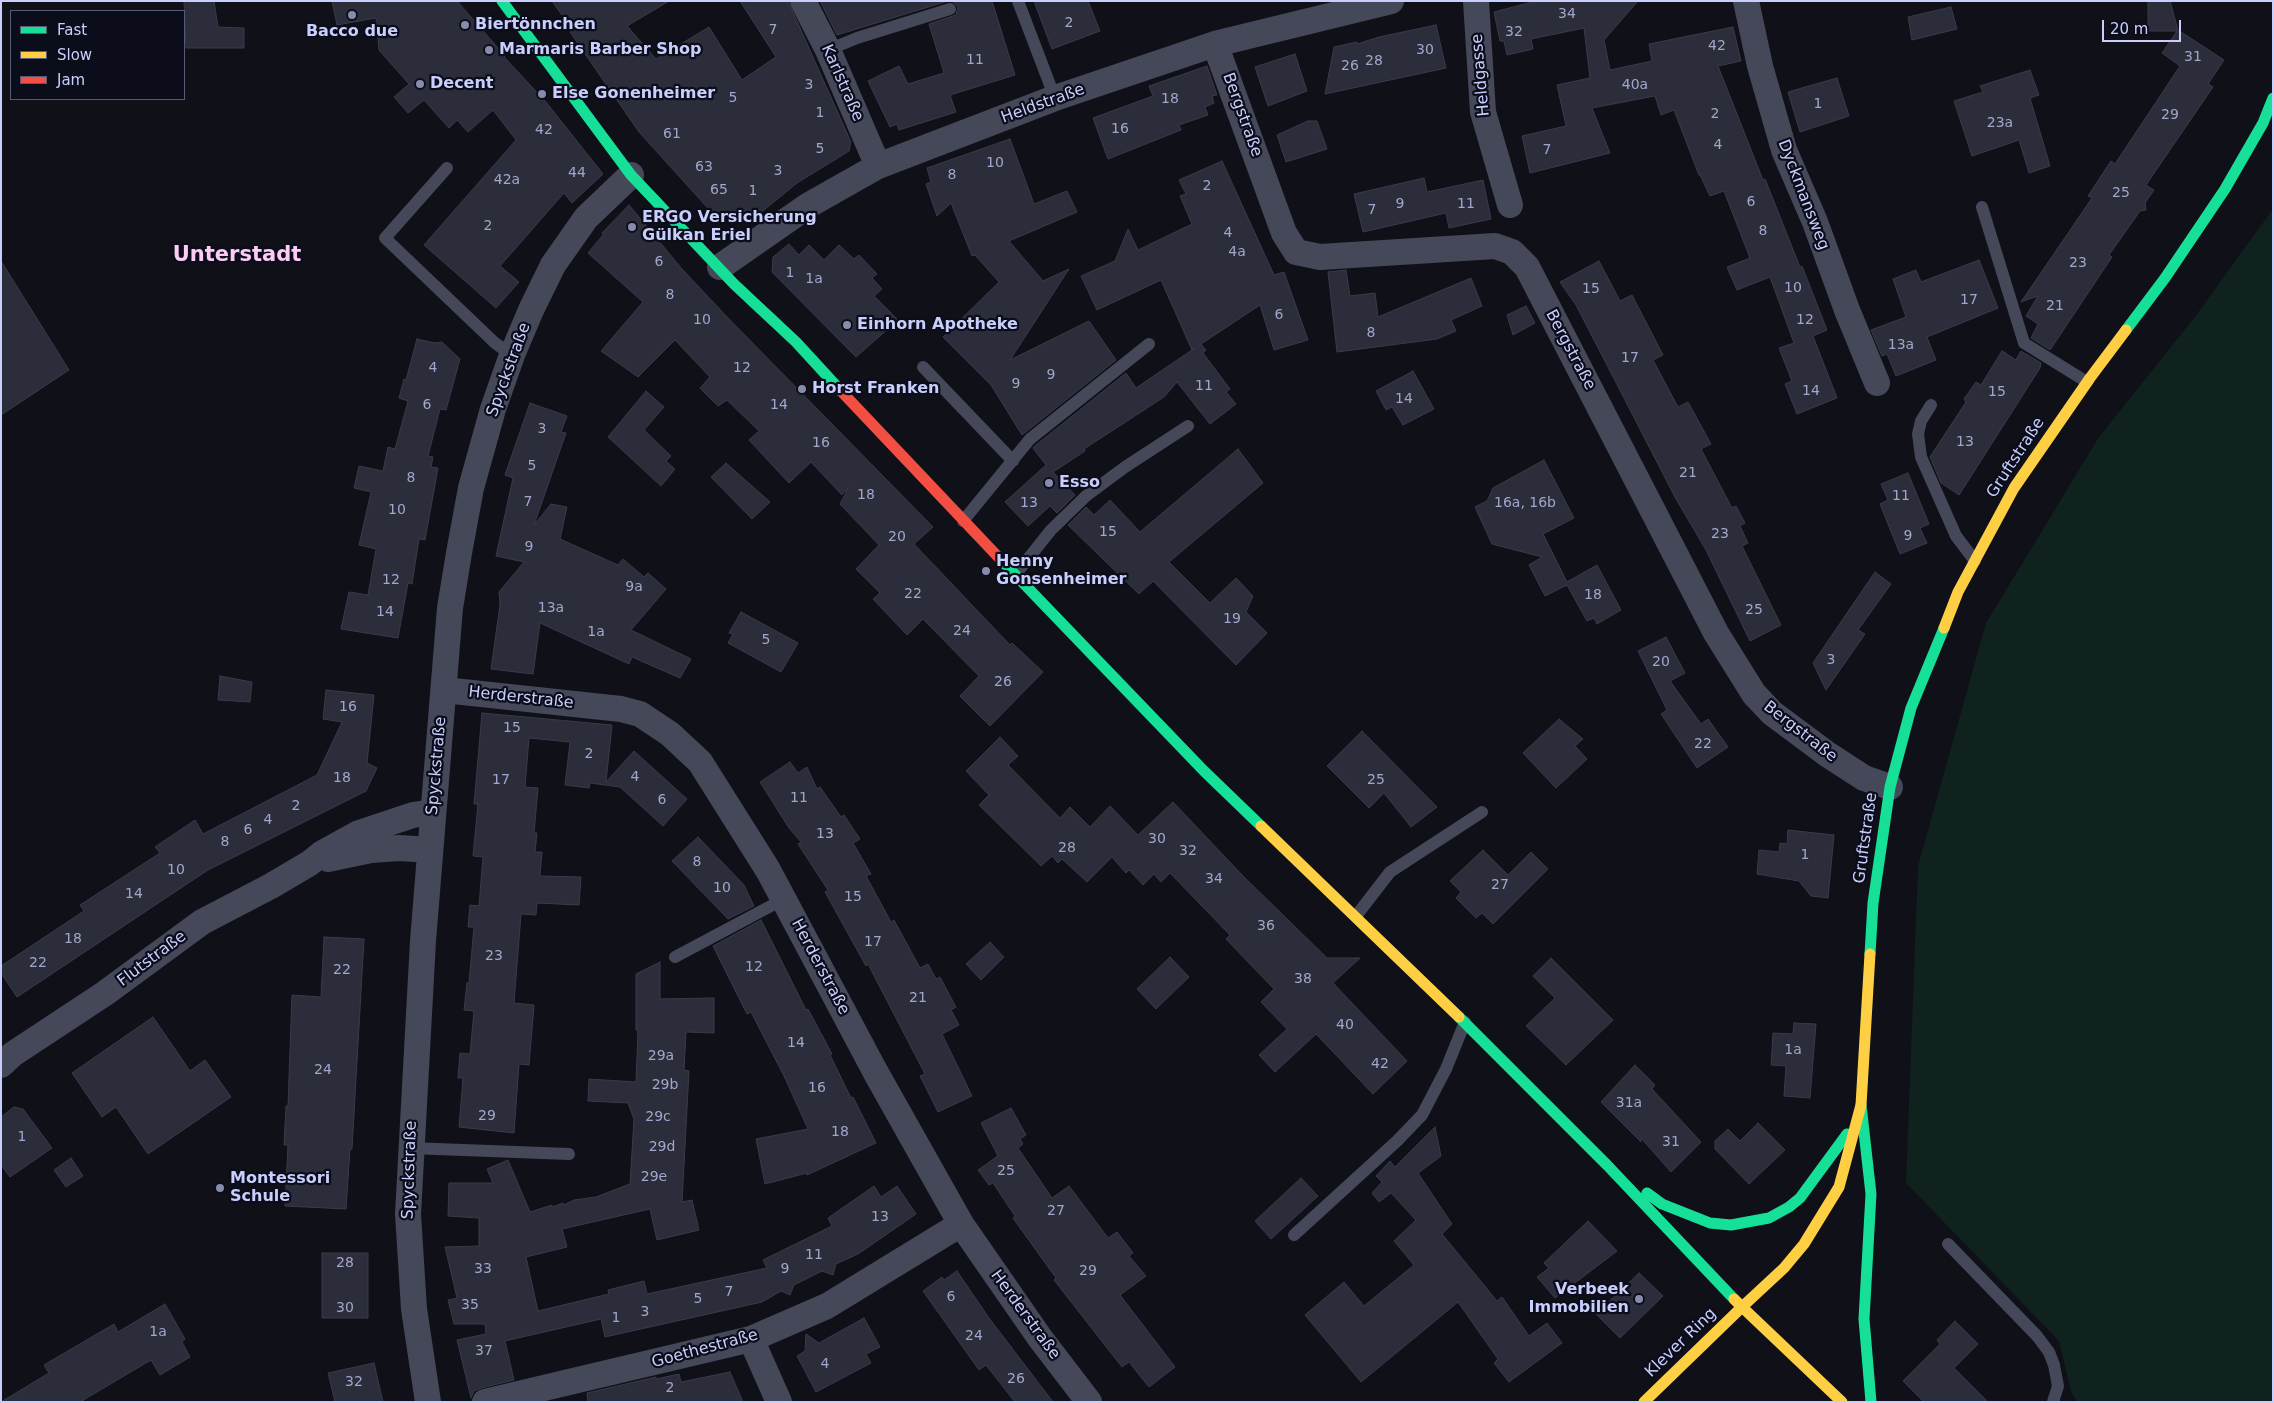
<!DOCTYPE html>
<html>
<head>
<meta charset="utf-8">
<style>
	body { margin:0 }
	#map { position:relative; width:2274px; height:1403px; overflow:hidden; background:#101018; font-family:"DejaVu Sans",sans-serif }
	canvas { display:block }
	.frame { position:absolute; inset:0; border:2px solid #c9cffc; pointer-events:none }
	.legend { position:absolute; left:10px; top:10px; width:175px; height:90px; box-sizing:border-box; background:#0c0d1b; border:1px solid #585b75; margin:0; padding:6px 9px; list-style:none; font-size:15px; color:#c9cffc }
	.legend li { display:flex; align-items:center; gap:10px; height:25px }
	.legend b { width:25px; border:1px solid #585b75 }
	.scale { position:absolute; left:2102px; top:20px; width:79px; height:22px; box-sizing:border-box; border:2px solid #c9cffc; border-top:0; padding-left:6px; font-size:15px; line-height:18px; white-space:nowrap; color:#c9cffc; -webkit-text-stroke:4px #0c0d1b; paint-order:stroke }
</style>
</head>
<body>
<div id="map">
<canvas width="2274" height="1403"></canvas>
<div class="frame"></div>
<ul class="legend">
<li><b style="height:6px;background:#16e098"></b>Fast</li>
<li><b style="height:6px;background:#ffcf43"></b>Slow</li>
<li><b style="height:6px;background:#f24e42"></b>Jam</li>
</ul>
<div class="scale">20 m</div>
</div>
<script>
const ctx = document.querySelector('canvas').getContext('2d');
ctx.lineJoin = 'round';
function fillPath(path, color) {
  ctx.fillStyle = color;
  ctx.fill(path, 'evenodd');
}
function poly(rows) {
  const path = new Path2D();
  for (const r of rows) {
    path.moveTo(r[0], r[1]);
    for (let i = 2; i < r.length; i += 2) path.lineTo(r[i], r[i + 1]);
  }
  return path;
}
function strokePath(path, color, width, dash) {
  ctx.strokeStyle = color;
  ctx.lineWidth = width;
  ctx.lineCap = dash ? 'butt' : 'round';
  ctx.setLineDash(dash || []);
  ctx.stroke(path);
}
function label(font, color, halo, rows, align = 'center') {
  ctx.font = font + ' "DejaVu Sans",sans-serif';
  ctx.lineWidth = 4.5;
  ctx.setLineDash([]);
  ctx.textBaseline = 'middle';
  ctx.strokeStyle = halo;
  ctx.fillStyle = color;
  for (const [text, x, y, turn = 0] of rows) {
    ctx.save();
    ctx.translate(x, y);
    ctx.rotate((+turn || 0) * Math.PI / 180);
    ctx.textAlign = isNaN(turn) ? turn : align;
    if (halo) ctx.strokeText(text, 0, 0);
    ctx.fillText(text, 0, 0);
    ctx.restore();
  }
}
fillPath(poly([
	[2273,209,2273,1402,2077,1402,2071,1391,2059,1341,1906,1183,1918,866,1986,623,2099,437,2194,318]
]), '#0f221e');
const building = poly([
	[184,1,214,1,218,27,244,28,244,48,186,48,184,1],
	[332,1,457,1,505,56,504,57,546,102,603,174,572,203,564,193,500,266,519,282,496,308,424,245,516,140,493,110,468,132,457,120,449,128,424,100,408,113,394,97,409,84,379,50,376,18,337,25,332,1],
	[552,1,669,1,627,26,656,59,709,27,742,80,776,57,740,1,788,1,851,142,849,151,797,183,753,219,715,216,639,132,570,32,573,31,552,1],
	[820,1,948,1,837,35,820,1],
	[952,1,992,1,1015,75,950,95,956,112,899,130,897,124,890,127,868,81,899,66,908,84,944,73,929,24,956,15,958,7,952,1],
	[1034,1,1088,1,1100,31,1052,49,1034,1],
	[1536,1,1638,1,1604,40,1610,70,1652,61,1649,44,1733,27,1741,61,1718,66,1763,180,1765,179,1800,267,1802,266,1827,330,1813,336,1837,398,1797,414,1785,384,1792,381,1779,348,1794,343,1770,277,1737,290,1727,267,1750,258,1724,191,1710,196,1700,175,1699,175,1674,110,1661,115,1655,96,1592,108,1610,153,1530,173,1522,136,1566,126,1557,85,1590,78,1584,28,1531,39,1533,49,1507,55,1504,41,1500,41,1494,12,1536,1],
	[2148,1,2170,1,2178,30,2224,60,2208,84,2213,87,2146,185,2154,190,2145,203,2146,210,2140,211,2109,255,2112,257,2050,350,2031,338,2038,324,2026,316,2038,296,2021,302,2092,198,2088,196,2111,161,2115,164,2180,66,2162,53,2177,31,2148,31,2148,1],
	[1951,7,1957,29,1912,40,1908,17,1951,7],
	[1436,25,1446,68,1325,94,1334,47,1357,42,1357,44,1379,37,1436,25],
	[1295,54,1307,91,1268,106,1255,67,1295,54],
	[1207,66,1217,95,1212,96,1214,103,1205,107,1208,115,1179,125,1181,130,1108,159,1093,118,1153,96,1149,86,1207,66],
	[2030,70,2039,95,2030,98,2050,166,2029,173,2019,140,1972,156,1954,101,1983,92,1980,86,2030,70],
	[1837,78,1849,116,1800,132,1788,92,1837,78],
	[1308,121,1317,121,1327,149,1286,162,1277,135,1308,121],
	[1010,139,1034,204,1067,191,1077,212,1009,241,1043,281,1069,269,1010,360,1089,321,1116,360,1022,435,991,385,943,337,999,282,975,255,972,256,951,203,937,216,926,184,931,182,927,168,1010,139],
	[1222,161,1274,275,1284,272,1308,340,1274,350,1260,305,1201,344,1206,350,1203,353,1230,389,1226,392,1236,404,1210,424,1177,382,1164,397,1084,449,1085,451,1053,472,1075,495,1057,513,1050,506,1028,526,1005,502,1046,465,1033,448,1036,445,1126,373,1136,388,1195,348,1192,350,1161,280,1097,310,1081,276,1115,261,1128,229,1138,250,1192,224,1180,196,1186,194,1179,180,1222,161],
	[1424,178,1427,192,1483,180,1491,219,1449,228,1446,213,1363,232,1354,194,1424,178],
	[629,205,682,269,729,319,933,527,914,544,1010,645,1012,643,1043,672,990,726,960,696,979,676,923,619,907,635,873,599,880,593,856,569,879,545,840,504,849,487,842,495,811,462,789,483,749,440,759,431,727,400,718,406,700,388,710,377,675,340,638,377,601,351,643,302,588,253,603,235,602,233,629,205],
	[789,244,799,255,809,245,824,260,839,245,854,259,859,255,877,274,872,278,882,289,874,296,898,320,856,357,772,272,773,257,789,244],
	[1979,260,1998,308,1927,337,1936,360,1896,376,1887,354,1882,356,1871,330,1906,317,1893,279,1916,270,1921,282,1979,260],
	[1,261,69,370,1,415,1,261],
	[1599,261,1620,301,1632,295,1663,355,1653,360,1678,407,1688,402,1711,444,1701,449,1732,508,1736,506,1745,523,1740,526,1748,543,1742,546,1781,625,1750,641,1706,550,1676,499,1576,305,1560,282,1599,261],
	[1346,270,1350,296,1375,293,1378,317,1471,278,1482,306,1451,320,1456,331,1437,339,1337,352,1328,272,1346,270],
	[1526,306,1535,323,1513,335,1507,315,1526,306],
	[417,339,435,343,442,342,460,359,446,410,440,409,428,456,433,457,431,467,438,468,425,540,419,539,412,584,408,583,398,638,341,629,349,592,368,595,376,549,359,545,371,492,354,488,359,466,383,471,388,447,395,449,408,401,399,398,404,379,406,380,417,339],
	[2002,351,2016,360,2021,351,2041,363,2040,368,1959,495,1941,483,1930,457,1966,402,1964,399,1976,382,1981,385,2002,351],
	[1413,371,1434,409,1403,425,1392,407,1386,410,1376,391,1413,371],
	[646,391,664,407,644,430,671,456,666,461,675,469,661,486,608,437,646,391],
	[530,403,567,416,561,432,566,433,534,525,551,504,567,507,560,539,618,565,623,559,644,577,648,573,666,589,631,630,691,659,680,678,632,657,629,664,540,623,533,674,491,669,500,605,499,592,524,562,496,556,513,478,505,475,530,403],
	[1238,449,1263,483,1169,562,1210,603,1236,578,1253,596,1246,612,1267,633,1236,665,1153,581,1139,594,1068,525,1086,507,1094,515,1110,500,1140,532,1238,449],
	[1544,460,1574,518,1543,534,1567,582,1597,565,1621,610,1597,624,1594,618,1587,621,1567,585,1545,596,1529,565,1542,557,1492,544,1475,507,1487,501,1493,488,1544,460],
	[726,463,770,502,752,519,711,477,726,463],
	[1908,473,1929,524,1920,528,1927,543,1900,554,1880,504,1888,500,1881,484,1908,473],
	[1875,572,1891,584,1858,630,1865,634,1826,690,1813,663,1875,572],
	[741,612,798,643,781,672,728,643,733,634,729,633,741,612],
	[1666,637,1685,673,1670,681,1701,724,1708,719,1728,747,1697,768,1661,714,1667,710,1638,651,1666,637],
	[220,676,252,682,250,702,218,700,220,676],
	[326,690,374,695,367,763,377,768,366,791,208,870,17,997,1,973,1,966,84,911,80,905,160,853,155,847,195,820,203,834,317,775,342,722,323,719,326,690],
	[482,713,612,725,606,782,634,751,687,799,663,826,620,787,590,783,589,788,565,785,570,742,529,738,525,787,538,788,534,833,537,833,535,852,542,852,540,876,581,877,579,905,537,903,536,915,521,914,514,1003,534,1005,529,1065,519,1064,514,1133,459,1127,463,1078,458,1078,460,1053,470,1054,474,1011,464,1010,467,983,469,983,474,927,468,927,470,905,479,906,483,857,473,856,478,804,474,804,482,713],
	[1559,719,1583,739,1575,746,1587,759,1556,788,1523,753,1559,719],
	[1362,731,1437,807,1411,827,1384,793,1369,808,1327,766,1362,731],
	[1000,737,1018,756,1008,765,1060,818,1070,807,1090,827,1110,806,1138,835,1173,802,1243,876,1327,958,1360,958,1333,983,1407,1061,1373,1094,1316,1034,1275,1072,1259,1055,1287,1029,1261,1002,1274,989,1226,939,1230,935,1170,873,1161,882,1154,874,1143,885,1129,870,1126,873,1112,857,1087,882,1062,859,1058,863,1052,856,1041,866,979,805,989,795,966,771,1000,737],
	[790,762,798,773,807,767,817,789,820,787,841,817,844,815,860,839,853,843,871,874,866,876,891,922,894,920,920,968,928,964,936,979,940,977,956,1007,951,1010,959,1025,942,1034,972,1096,938,1112,920,1076,925,1074,868,964,866,966,825,892,828,890,798,844,801,842,789,828,760,782,790,762],
	[1788,830,1834,835,1828,898,1811,896,1799,881,1757,874,1759,850,1779,852,1780,843,1787,844,1788,830],
	[698,837,744,885,754,906,728,919,672,861,698,837],
	[1483,850,1508,875,1531,852,1548,869,1493,924,1482,913,1476,918,1456,898,1461,892,1450,881,1483,850],
	[761,920,806,1010,808,1009,832,1054,830,1055,851,1098,853,1097,876,1143,807,1175,807,1173,765,1184,756,1139,808,1129,784,1076,751,1012,747,1014,713,946,761,920],
	[324,937,364,939,352,1149,350,1149,346,1209,285,1206,288,1145,284,1145,286,1106,288,1106,292,995,321,997,324,937],
	[990,942,1004,957,981,980,966,964,990,942],
	[1170,957,1189,977,1156,1009,1137,989,1170,957],
	[1551,958,1613,1020,1566,1065,1526,1026,1555,998,1533,976,1551,958],
	[660,962,660,999,714,998,714,1033,686,1032,684,1070,689,1071,682,1202,692,1200,699,1230,657,1240,650,1209,562,1229,567,1247,526,1257,538,1311,609,1294,608,1290,644,1281,647,1294,767,1268,763,1260,832,1226,828,1218,874,1186,881,1197,897,1186,916,1214,858,1254,836,1264,833,1275,822,1271,794,1285,790,1295,781,1291,762,1302,605,1337,601,1319,505,1341,514,1380,481,1388,474,1391,471,1398,457,1340,486,1334,485,1324,454,1324,448,1300,457,1298,445,1247,479,1246,479,1218,448,1216,449,1183,493,1183,487,1169,508,1160,530,1212,552,1205,552,1207,563,1203,564,1205,574,1200,596,1197,630,1184,634,1119,628,1103,588,1101,589,1079,636,1082,638,1030,636,1030,636,974,660,962],
	[153,1017,190,1071,205,1060,231,1097,148,1154,116,1107,102,1117,72,1073,153,1017],
	[1794,1023,1816,1024,1810,1098,1784,1096,1786,1066,1771,1065,1773,1033,1793,1034,1794,1023],
	[1635,1065,1655,1085,1652,1089,1701,1142,1671,1172,1641,1138,1641,1142,1601,1102,1635,1065],
	[14,1107,23,1109,52,1148,10,1177,1,1165,1,1117,14,1107],
	[1011,1108,1026,1135,1020,1139,1023,1144,1018,1148,1052,1198,1069,1186,1108,1238,1117,1232,1133,1253,1129,1256,1146,1276,1120,1295,1175,1367,1149,1387,1129,1362,1122,1367,1054,1280,1056,1278,1013,1218,1015,1216,993,1183,989,1185,978,1170,998,1156,981,1123,1011,1108],
	[1758,1123,1785,1150,1749,1184,1715,1149,1715,1141,1728,1129,1740,1141,1758,1123],
	[1435,1127,1441,1156,1418,1173,1452,1224,1442,1234,1497,1301,1502,1297,1529,1336,1547,1323,1562,1343,1509,1382,1494,1363,1498,1359,1458,1302,1361,1382,1305,1315,1344,1282,1364,1306,1414,1265,1394,1241,1416,1220,1391,1193,1379,1202,1372,1193,1382,1182,1376,1176,1390,1161,1395,1167,1435,1127],
	[71,1158,83,1176,66,1187,54,1170,71,1158],
	[1301,1178,1318,1196,1271,1239,1255,1221,1301,1178],
	[1588,1221,1617,1251,1555,1298,1537,1277,1549,1268,1544,1263,1588,1221],
	[322,1253,368,1253,368,1318,322,1318,322,1253],
	[957,1271,989,1318,1053,1402,1015,1402,986,1365,979,1370,923,1291,942,1277,944,1280,957,1271],
	[1639,1273,1663,1296,1620,1338,1596,1314,1639,1273],
	[165,1304,185,1339,182,1342,190,1357,160,1375,151,1360,80,1402,1,1402,49,1373,44,1365,114,1324,118,1332,165,1304],
	[864,1318,880,1347,866,1354,871,1363,816,1392,797,1356,805,1351,806,1334,819,1343,864,1318],
	[1955,1321,1978,1344,1954,1368,1988,1402,1924,1402,1903,1381,1940,1344,1937,1340,1955,1321],
	[374,1363,383,1402,335,1402,328,1373,374,1363],
	[730,1372,743,1402,588,1402,587,1393,656,1377,656,1379,679,1374,681,1382,730,1372]
]);
fillPath(building, '#2c2d3a');
strokePath(building, '#3a3a4c', 1);
strokePath(poly([
	[1018,1,1055,98],
	[828,50,857,38,950,9],
	[447,168,385,238,495,343,512,355],
	[1982,207,2024,343,2087,382],
	[923,367,1013,461],
	[1931,405,1921,421,1918,434,1921,457,1956,536,1975,561],
	[963,521,1030,439,1149,344],
	[1015,575,1051,530,1086,496,1125,467,1188,426],
	[1356,916,1390,872,1482,812],
	[675,957,784,899],
	[410,1148,569,1154],
	[1294,1235,1397,1141,1422,1115,1446,1069,1465,1022],
	[1948,1244,2037,1336,2049,1352,2054,1365,2058,1386,2053,1402]
]), '#444859', 12);
strokePath(poly([
	[803,1,828,50,878,166],
	[1476,1,1483,112,1510,205],
	[1746,1,1760,66,1784,150,1815,222,1847,310,1877,383],
	[1215,44,1284,233,1296,252,1320,257,1495,246,1512,252,1527,267,1716,633,1754,694,1772,713,1827,754,1864,778,1890,787],
	[720,267,809,205,878,166,1055,98,1215,44,1391,1],
	[444,690,621,709,640,714,670,734,700,762,768,870,876,1073,961,1224,1040,1338,1089,1402],
	[328,859,371,850,399,848,430,850],
	[1,1065,13,1054,104,994,202,922,271,886,310,863,321,854,359,833,413,815,433,812],
	[751,1339,779,1402],
	[428,1402,414,1309,408,1214,423,941,450,608,459,553,471,488,493,409,512,355,531,310,553,265,586,218,631,175],
	[485,1402,751,1339,827,1306,961,1224]
]), '#444859', 26);
strokePath(poly([
	[502,1,631,175,734,284,796,342,841,391],
	[2126,330,2165,278,2225,189,2263,123,2273,98],
	[1002,561,1204,771,1261,826],
	[1870,954,1873,903,1890,787,1911,708,1944,628],
	[1459,1017,1607,1165,1734,1299],
	[1861,1105,1871,1194,1864,1319,1871,1402],
	[1647,1193,1662,1204,1710,1223,1731,1225,1769,1218,1789,1207,1800,1198,1847,1134]
]), '#16e098', 11);
strokePath(poly([
	[1944,628,1958,592,2014,488,2090,378,2126,330],
	[1261,826,1459,1017],
	[1734,1299,1742,1307,1784,1268,1804,1244,1839,1187,1861,1105,1870,954],
	[1644,1402,1742,1307,1842,1402]
]), '#ffcf43', 11);
strokePath(poly([
	[841,391,1002,561]
]), '#f24e42', 11);
for (const [x, y, r, color] of [
	[352,15,5,"#888cac"],
	[465,25,5,"#888cac"],
	[489,50,5,"#888cac"],
	[420,84,5,"#888cac"],
	[542,94,5,"#888cac"],
	[632,227,5,"#888cac"],
	[847,325,5,"#888cac"],
	[802,389,5,"#888cac"],
	[1049,483,5,"#888cac"],
	[986,571,5,"#888cac"],
	[220,1188,5,"#888cac"],
	[1639,1299,5,"#888cac"]
]) {
  const dot = new Path2D();
  dot.arc(x, y, r, 0, 2 * Math.PI);
  ctx.fillStyle = color;
  ctx.fill(dot);
  strokePath(dot, '#0c0d1b', 2);
}
label('14px', '#a2a6cc', null, [
	["34",1567,14],
	["2",1069,23],
	["7",773,30],
	["32",1514,32],
	["42",1717,46],
	["30",1425,50],
	["31",2193,57],
	["11",975,60],
	["28",1374,61],
	["26",1350,66],
	["3",809,85],
	["40a",1635,85],
	["5",733,98],
	["18",1170,99],
	["1",1818,104],
	["1",820,113],
	["2",1715,114],
	["29",2170,115],
	["23a",2000,123],
	["16",1120,129],
	["42",544,130],
	["61",672,134],
	["4",1718,145],
	["5",820,149],
	["7",1547,150],
	["10",995,163],
	["63",704,167],
	["3",778,171],
	["44",577,173],
	["8",952,175],
	["42a",507,180],
	["2",1207,186],
	["65",719,190],
	["1",753,191],
	["25",2121,193],
	["6",1751,202],
	["9",1400,204],
	["11",1466,204],
	["7",1372,210],
	["2",488,226],
	["8",1763,231],
	["4",1228,233],
	["4a",1237,252],
	["6",659,262],
	["23",2078,263],
	["1",790,273],
	["1a",814,279],
	["10",1793,288],
	["15",1591,289],
	["8",670,295],
	["17",1969,300],
	["21",2055,306],
	["6",1279,315],
	["10",702,320],
	["12",1805,320],
	["8",1371,333],
	["13a",1901,345],
	["17",1630,358],
	["4",433,368],
	["12",742,368],
	["9",1051,375],
	["9",1016,384],
	["11",1204,386],
	["14",1811,391],
	["15",1997,392],
	["14",1404,399],
	["6",427,405],
	["14",779,405],
	["3",542,429],
	["13",1965,442],
	["16",821,443],
	["5",532,466],
	["21",1688,473],
	["8",411,478],
	["18",866,495],
	["11",1901,496],
	["7",528,502],
	["13",1029,503],
	["16a, 16b",1525,503],
	["10",397,510],
	["15",1108,532],
	["23",1720,534],
	["9",1908,536],
	["20",897,537],
	["9",529,547],
	["12",391,580],
	["9a",634,587],
	["22",913,594],
	["18",1593,595],
	["13a",551,608],
	["25",1754,610],
	["14",385,612],
	["19",1232,619],
	["24",962,631],
	["1a",596,632],
	["5",766,640],
	["3",1831,660],
	["20",1661,662],
	["26",1003,682],
	["16",348,707],
	["15",512,728],
	["22",1703,744],
	["2",589,754],
	["4",635,777],
	["18",342,778],
	["17",501,780],
	["25",1376,780],
	["11",799,798],
	["6",662,800],
	["2",296,806],
	["4",268,820],
	["6",248,830],
	["13",825,834],
	["30",1157,839],
	["8",225,842],
	["28",1067,848],
	["32",1188,851],
	["1",1805,855],
	["8",697,862],
	["10",176,870],
	["34",1214,879],
	["27",1500,885],
	["10",722,888],
	["14",134,894],
	["15",853,897],
	["36",1266,926],
	["18",73,939],
	["17",873,942],
	["23",494,956],
	["22",38,963],
	["12",754,967],
	["22",342,970],
	["38",1303,979],
	["21",918,998],
	["40",1345,1025],
	["14",796,1043],
	["1a",1793,1050],
	["29a",661,1056],
	["42",1380,1064],
	["24",323,1070],
	["29b",665,1085],
	["16",817,1088],
	["31a",1629,1103],
	["29",487,1116],
	["29c",658,1117],
	["18",840,1132],
	["1",22,1137],
	["31",1671,1142],
	["29d",662,1147],
	["25",1006,1171],
	["29e",654,1177],
	["27",1056,1211],
	["13",880,1217],
	["11",814,1255],
	["28",345,1263],
	["33",483,1269],
	["9",785,1269],
	["29",1088,1271],
	["7",729,1292],
	["6",951,1297],
	["5",698,1299],
	["35",470,1305],
	["30",345,1308],
	["3",645,1312],
	["1",616,1318],
	["1a",158,1332],
	["24",974,1336],
	["37",484,1351],
	["4",825,1364],
	["26",1016,1379],
	["32",354,1382],
	["2",670,1388]
]);
label('bold 16px', '#c9cffc', '#0c0d1b', [
	["Biertönnchen",475,25],
	["Bacco due",352,32,"center"],
	["Marmaris Barber Shop",499,50],
	["Decent",430,84],
	["Else Gonenheimer",552,94],
	["ERGO Versicherung",642,218],
	["Gülkan Eriel",642,236],
	["Einhorn Apotheke",857,325],
	["Horst Franken",812,389],
	["Esso",1059,483],
	["Henny",996,562],
	["Gonsenheimer",996,580],
	["Montessori",230,1179],
	["Schule",230,1197],
	["Verbeek",1629,1290,"right"],
	["Immobilien",1629,1308,"right"]
], 'left');
label('16px', '#c9cffc', '#0c0d1b', [
	["Heldgasse",1481,75,-95],
	["Karlstraße",842,83,66],
	["Heldstraße",1043,104,-20],
	["Bergstraße",1242,115,70],
	["Dyckmansweg",1803,195,69],
	["Bergstraße",1570,350,62],
	["Spyckstraße",509,370,-70],
	["Gruftstraße",2016,458,-57],
	["Herderstraße",521,698,6],
	["Bergstraße",1800,732,38],
	["Spyckstraße",437,766,-85],
	["Gruftstraße",1866,838,-82],
	["Flutstraße",152,959,-37],
	["Herderstraße",820,967,62],
	["Spyckstraße",410,1170,-88],
	["Herderstraße",1025,1315,54],
	["Klever Ring",1681,1343,-44],
	["Goethestraße",705,1349,-15]
]);
label('bold 21px', '#fccbf6', '#0c0d1b', [
	["Unterstadt",237,256]
]);
</script>
</body>
</html>
